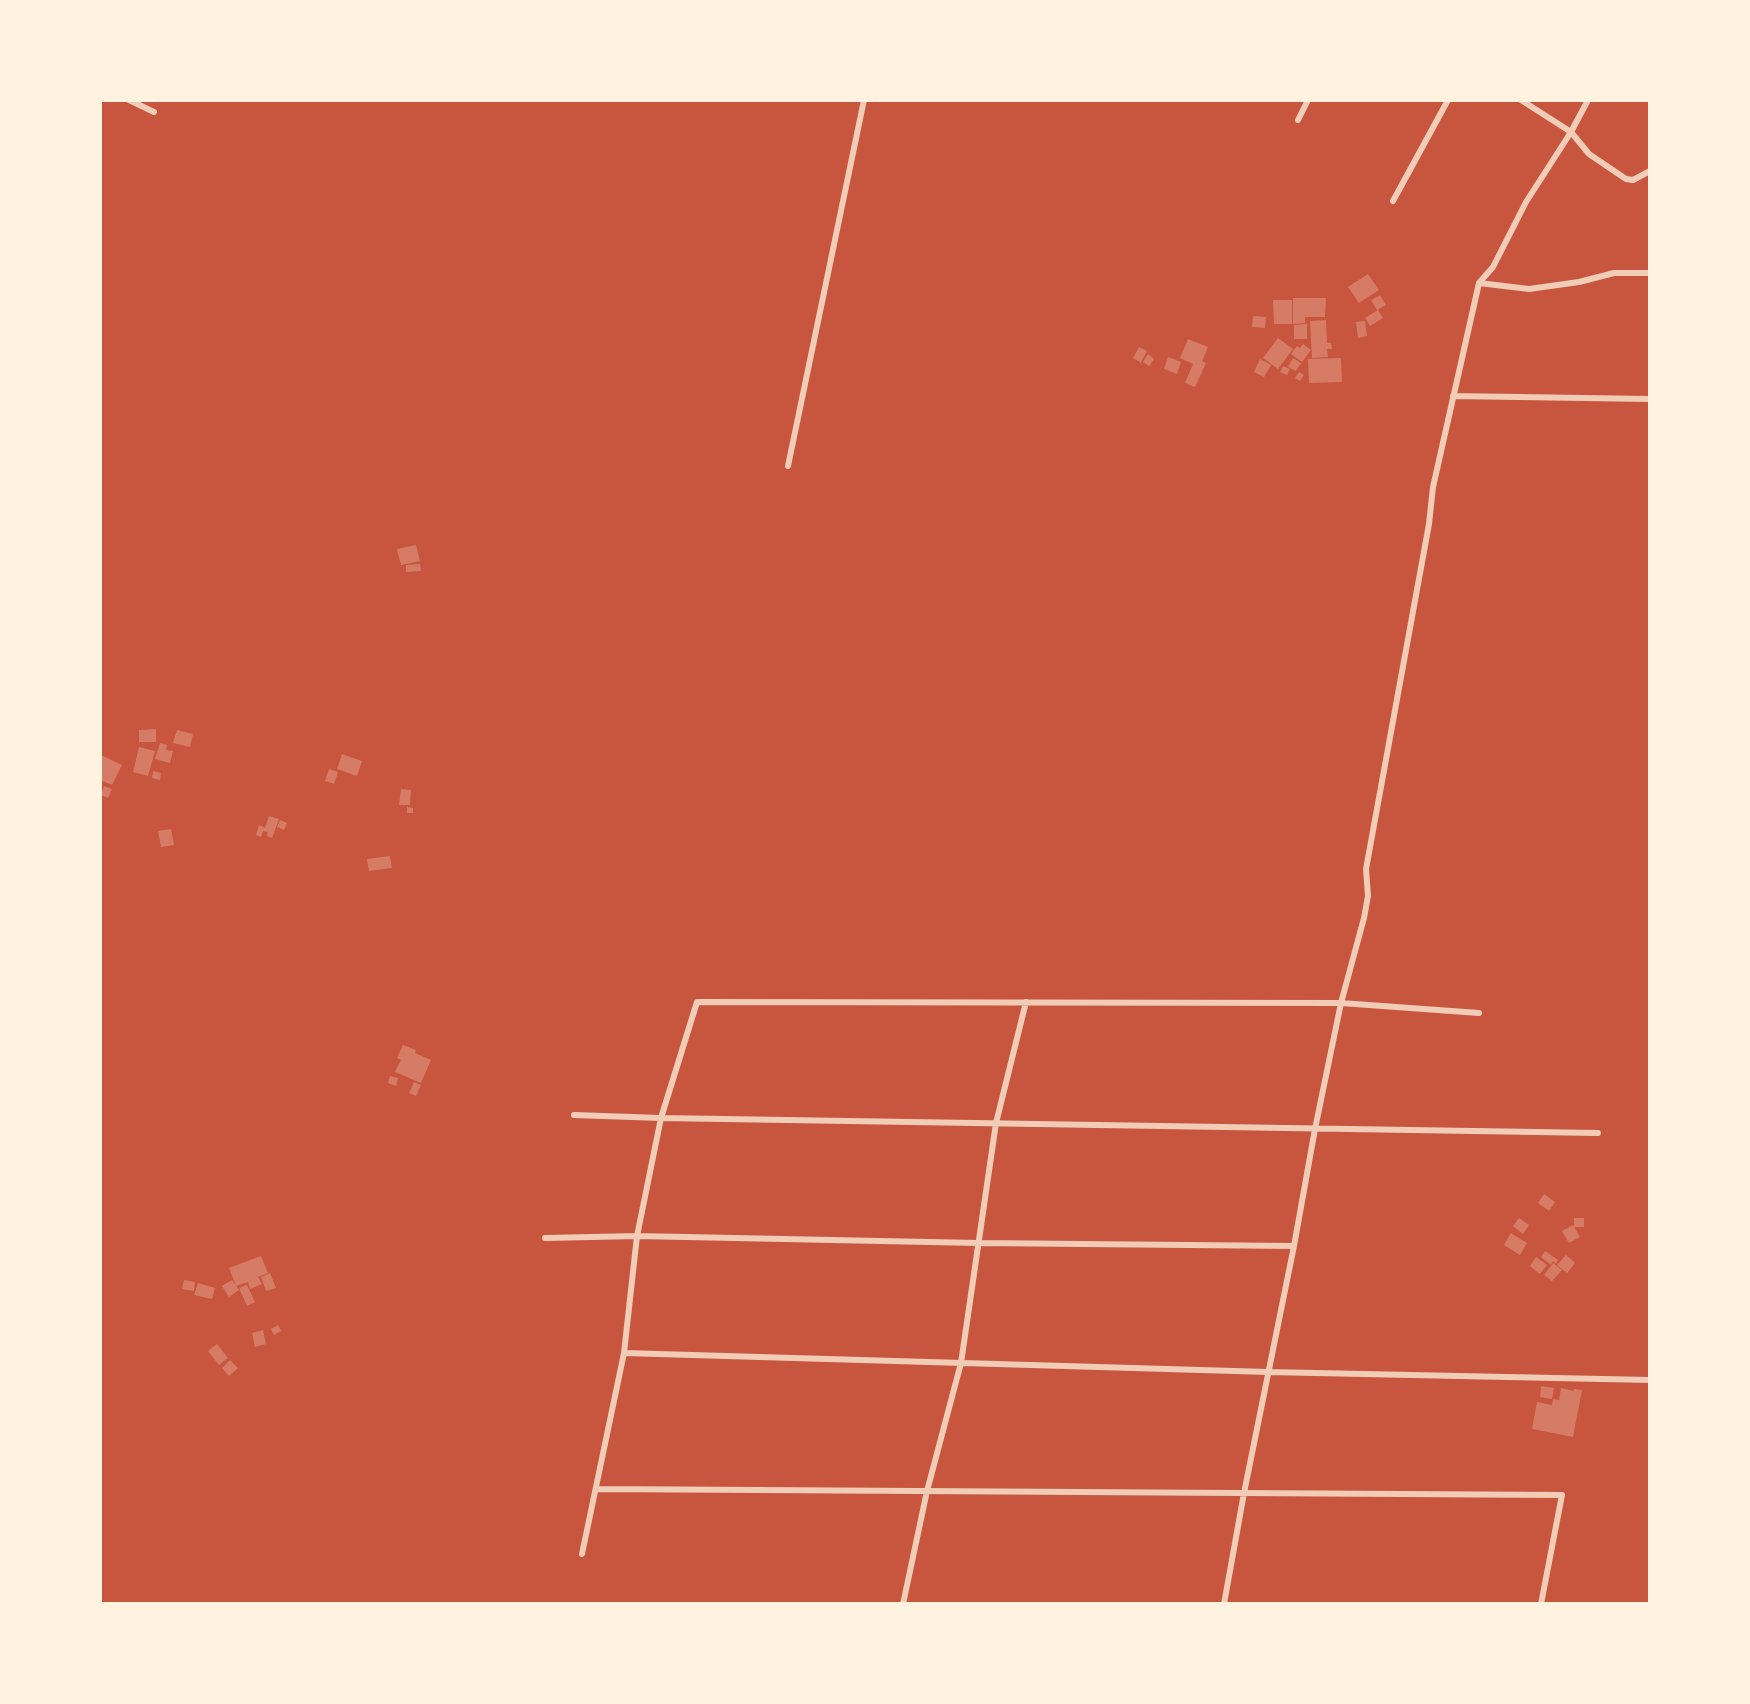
<!DOCTYPE html>
<html>
<head>
<meta charset="utf-8">
<style>
	body { margin:0 }
	#map { position:relative; width:1750px; height:1704px; overflow:hidden; background:#c8553d; font-family:"Asap Condensed",sans-serif }
	canvas { display:block }
	.frame { position:absolute; inset:0; border:102px solid #fff3e0; pointer-events:none }
</style>
</head>
<body>
<div id="map">
<canvas width="1750" height="1704"></canvas>
<div class="frame"></div>
</div>
<script>
const ctx = document.querySelector('canvas').getContext('2d');
ctx.lineJoin = 'round';
function fillPath(path, color) {
  ctx.fillStyle = color;
  ctx.fill(path, 'evenodd');
}
function poly(rows) {
  const path = new Path2D();
  for (const r of rows) {
    path.moveTo(r[0], r[1]);
    for (let i = 2; i < r.length; i += 2) path.lineTo(r[i], r[i + 1]);
  }
  return path;
}
function strokePath(path, color, width, dash) {
  ctx.strokeStyle = color;
  ctx.lineWidth = width;
  ctx.lineCap = dash ? 'butt' : 'round';
  ctx.setLineDash(dash || []);
  ctx.stroke(path);
}
fillPath(poly([
	[1368,274,1379,290,1359,303,1348,287],
	[1380,295,1386,305,1377,310,1371,300],
	[1293,298,1326,298,1325,317,1305,317,1305,323,1293,324],
	[1273,300,1292,300,1292,324,1274,324],
	[1378,310,1383,318,1370,326,1365,318],
	[1253,316,1266,317,1265,328,1252,327],
	[1326,320,1327,343,1331,343,1332,349,1327,349,1328,357,1312,358,1310,321],
	[1365,321,1367,336,1358,338,1356,322],
	[1307,324,1307,339,1294,339,1294,325],
	[1278,338,1293,349,1278,369,1263,358],
	[1188,339,1208,347,1202,361,1206,363,1195,387,1185,383,1193,364,1180,358],
	[1303,344,1311,350,1302,362,1291,354,1297,346,1300,348],
	[1139,347,1147,351,1140,364,1140,362,1133,358],
	[1148,354,1154,359,1149,366,1143,362],
	[1168,357,1181,362,1177,374,1164,369],
	[1293,358,1301,363,1296,371,1288,367],
	[1341,358,1342,382,1309,383,1308,359],
	[1260,359,1271,365,1264,377,1254,372],
	[1283,366,1290,369,1287,375,1280,372],
	[1299,372,1304,375,1300,381,1295,378],
	[416,545,420,561,401,565,397,549],
	[420,564,421,571,406,572,406,565],
	[156,729,156,742,139,742,139,730],
	[177,730,193,734,190,747,173,743],
	[160,743,167,745,166,750,173,751,170,763,155,759],
	[139,747,155,751,148,776,133,772],
	[342,754,362,761,357,776,337,769],
	[101,755,122,765,112,785,100,780],
	[329,769,338,772,334,784,325,781],
	[153,771,161,773,160,780,152,778],
	[104,786,112,789,108,798,101,795],
	[401,789,411,790,410,805,399,805],
	[407,807,413,808,413,813,407,813],
	[269,816,279,819,272,838,267,836,268,832,263,831,261,837,256,835,259,825,265,828],
	[280,820,287,823,284,830,277,827],
	[171,829,174,845,161,847,158,831],
	[390,856,392,868,369,871,367,859],
	[403,1045,416,1050,415,1053,431,1060,421,1083,395,1072,401,1060,397,1058],
	[390,1076,398,1078,396,1086,388,1083],
	[414,1082,421,1085,416,1096,409,1093],
	[1544,1194,1555,1202,1549,1211,1538,1203],
	[1519,1218,1529,1225,1523,1234,1513,1226],
	[1574,1218,1584,1218,1584,1227,1574,1227],
	[1573,1225,1580,1237,1569,1243,1562,1231],
	[1511,1233,1527,1243,1520,1255,1504,1245],
	[1545,1251,1558,1260,1556,1264,1553,1261,1551,1265,1541,1257],
	[1566,1255,1575,1263,1567,1273,1557,1265],
	[261,1256,268,1273,258,1277,262,1284,250,1289,248,1282,236,1286,229,1268],
	[1536,1257,1547,1265,1540,1274,1530,1266],
	[1553,1263,1562,1270,1552,1281,1544,1275],
	[270,1273,276,1288,266,1291,261,1277],
	[184,1280,195,1282,194,1291,182,1289],
	[232,1280,239,1290,229,1297,222,1286],
	[198,1283,215,1288,212,1299,194,1295],
	[247,1285,255,1302,247,1306,239,1288],
	[278,1325,281,1331,274,1335,271,1329],
	[263,1330,266,1344,255,1347,252,1333],
	[217,1344,228,1358,219,1365,208,1351],
	[230,1360,238,1368,229,1376,222,1368],
	[1541,1386,1554,1388,1552,1399,1540,1397],
	[1561,1388,1574,1391,1574,1389,1582,1390,1573,1437,1532,1429,1537,1402,1552,1405,1553,1399,1559,1400]
]), '#d67c66');
strokePath(poly([
	[129,100,154,112],
	[1521,100,1571,132,1589,154,1626,179,1633,180,1650,171],
	[1298,120,1308,100],
	[1393,201,1448,100],
	[1479,283,1529,289,1579,282,1614,273,1650,273],
	[1453,396,1650,399],
	[788,466,864,100],
	[574,1115,661,1118,1598,1133],
	[545,1238,637,1236,978,1243,1294,1246],
	[624,1353,1268,1372,1650,1380],
	[596,1489,1562,1495,1541,1604],
	[582,1554,624,1353,637,1236,661,1118,697,1002,1341,1003,1479,1013],
	[903,1604,927,1491,961,1363,996,1123,1026,1002],
	[1224,1604,1244,1493,1294,1246,1315,1129,1341,1003,1364,918,1368,896,1366,869,1429,524,1433,487,1479,283,1493,267,1526,202,1571,132,1588,100]
]), '#f1ccb7', 6);
</script>
</body>
</html>
